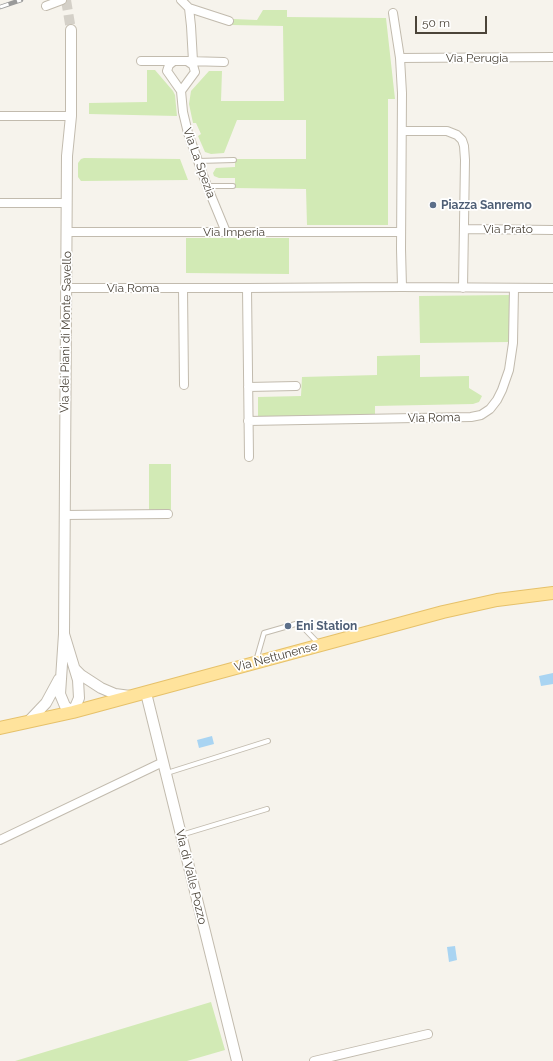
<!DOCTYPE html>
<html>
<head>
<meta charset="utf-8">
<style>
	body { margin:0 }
	#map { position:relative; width:553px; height:1061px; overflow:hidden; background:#f6f3ec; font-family:Raleway,sans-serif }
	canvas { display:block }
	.scale { position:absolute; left:415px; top:16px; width:72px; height:18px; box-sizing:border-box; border:2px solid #4b4439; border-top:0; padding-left:5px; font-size:12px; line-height:14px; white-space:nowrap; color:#4b4439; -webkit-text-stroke:3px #fff; paint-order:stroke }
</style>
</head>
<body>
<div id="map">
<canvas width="553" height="1061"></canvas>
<div class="scale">50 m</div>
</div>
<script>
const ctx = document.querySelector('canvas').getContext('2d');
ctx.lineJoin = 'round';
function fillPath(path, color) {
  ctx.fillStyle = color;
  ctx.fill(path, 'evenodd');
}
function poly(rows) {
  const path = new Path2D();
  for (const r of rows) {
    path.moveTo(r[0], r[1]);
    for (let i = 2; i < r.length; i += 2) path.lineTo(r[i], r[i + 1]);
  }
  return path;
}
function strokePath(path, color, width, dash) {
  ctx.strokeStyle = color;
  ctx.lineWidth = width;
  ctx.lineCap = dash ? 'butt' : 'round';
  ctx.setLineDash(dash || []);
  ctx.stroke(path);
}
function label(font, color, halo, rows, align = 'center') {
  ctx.font = font + ' Raleway,sans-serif';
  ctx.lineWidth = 3.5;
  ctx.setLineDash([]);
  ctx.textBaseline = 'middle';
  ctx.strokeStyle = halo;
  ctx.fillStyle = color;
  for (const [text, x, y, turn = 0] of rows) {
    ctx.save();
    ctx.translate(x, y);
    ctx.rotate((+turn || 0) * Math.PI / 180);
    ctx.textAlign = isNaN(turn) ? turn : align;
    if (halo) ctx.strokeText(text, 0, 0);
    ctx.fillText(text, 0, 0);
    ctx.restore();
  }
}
fillPath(poly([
	[263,10,287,10,287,17,386,18,395,99,388,99,388,225,307,225,306,189,235,188,235,178,219,178,214,176,213,173,216,168,235,167,235,159,306,159,306,120,237,120,224,153,211,154,205,152,198,136,201,134,196,123,193,123,189,104,191,91,209,71,222,71,221,101,284,101,283,26,232,25,233,19,257,20],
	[147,70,155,70,173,91,175,95,177,116,89,114,89,103,147,102],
	[84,158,180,159,188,180,84,181,81,181,78,177,78,163,81,159],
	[186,238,289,238,289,274,186,273],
	[510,295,511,342,420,343,419,296],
	[420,355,420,377,469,376,469,388,482,396,479,402,473,404,375,406,375,415,258,417,258,397,301,396,302,377,377,375,377,356],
	[149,464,171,464,171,510,149,510],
	[211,1002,225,1050,187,1061,15,1061]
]), '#d2eab5');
fillPath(poly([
	[553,673,553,684,541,686,539,676],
	[212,736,214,744,199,748,197,740],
	[455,946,457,960,449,962,447,947]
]), '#a9d4f2');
strokePath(poly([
	[66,0,71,30]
]), '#d4d0c8', 10, [10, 5]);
const service = poly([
	[198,161,234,160],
	[208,186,233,186],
	[256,661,264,633,299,623,318,643],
	[167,773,268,741],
	[181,835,267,809]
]);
const minor = poly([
	[181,0,189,8,229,21],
	[46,6,62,0],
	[189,8,191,26,193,61],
	[393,13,400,58,402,93,401,249,402,287],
	[400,58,553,57],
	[141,61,174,61],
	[188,61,224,62],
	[181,91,195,72,193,65,187,61,174,61,169,65,167,71,181,91,183,112,188,133,207,186,226,232],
	[0,116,71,116],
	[402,131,447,131,457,135,462,140,464,146,465,160,463,288],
	[0,203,67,203],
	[464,229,553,230],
	[68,232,401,232],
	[67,288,247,288,402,287,553,288],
	[183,288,184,385],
	[247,288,249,457],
	[248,387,296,386],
	[248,421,471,417,481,415,490,409,497,400,502,390,509,370,513,343,514,288],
	[64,515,168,514],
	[0,840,163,762],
	[314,1061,428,1034]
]);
const tertiary = poly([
	[64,634,78,680,79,698,73,712,65,706,60,694,64,634,67,156,71,116,71,30],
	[75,669,81,675,101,688,115,694,130,696],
	[146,693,237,1061],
	[28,722,46,703,59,679]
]);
const primary = poly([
	[0,728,73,712,443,612,497,600,553,593]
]);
strokePath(service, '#c2bbae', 6);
strokePath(minor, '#c2bbae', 10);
strokePath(tertiary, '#c2bbae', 12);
strokePath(primary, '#e6c16a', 14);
strokePath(service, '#fff', 4);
strokePath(minor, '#fff', 8);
strokePath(tertiary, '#fff', 10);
strokePath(primary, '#ffe39c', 12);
const rail = poly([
	[0,7,21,0]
]);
strokePath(rail, '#9a9a9a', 4.5);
strokePath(rail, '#fff', 3, [9]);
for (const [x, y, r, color] of [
	[433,205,4,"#5c6f8a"],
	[288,626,4,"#5c6f8a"]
]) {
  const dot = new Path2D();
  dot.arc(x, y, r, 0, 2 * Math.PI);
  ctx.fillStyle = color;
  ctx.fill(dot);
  strokePath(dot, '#fff', 1.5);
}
label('12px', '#4b4439', '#fff', [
	["Via Perugia",477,58],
	["Via La Spezia",199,163,70],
	["Via Prato",508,229],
	["Via Imperia",234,232],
	["Via Roma",133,288],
	["Via dei Piani di Monte Savello",66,332,-89],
	["Via Roma",434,418,-1],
	["Via Nettunense",276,657,-15],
	["Via di Valle Pozzo",191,877,76]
]);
label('bold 12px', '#4e5e75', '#fff', [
	["Piazza Sanremo",441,205],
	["Eni Station",296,626]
], 'left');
</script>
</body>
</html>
